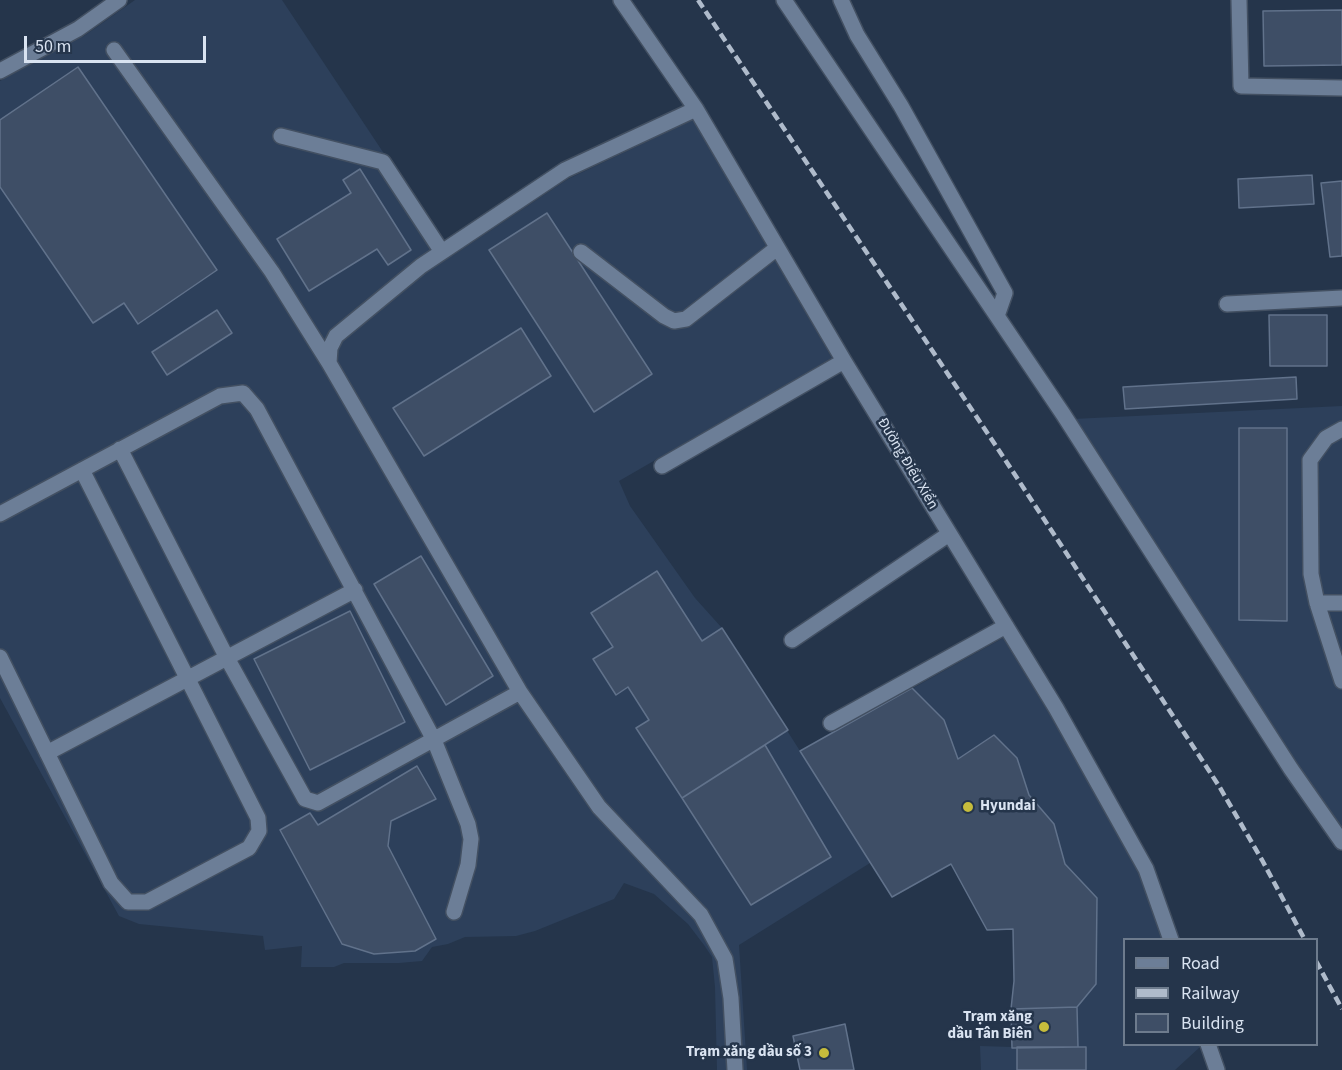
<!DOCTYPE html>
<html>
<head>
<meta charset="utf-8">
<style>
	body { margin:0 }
	#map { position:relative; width:1342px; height:1070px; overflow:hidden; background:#25354b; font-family:"Source Sans 3",sans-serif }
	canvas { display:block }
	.legend { position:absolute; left:1123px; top:938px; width:195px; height:108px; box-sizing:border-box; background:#25354b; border:2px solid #6d7b8d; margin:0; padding:8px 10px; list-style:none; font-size:18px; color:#d9e3f1 }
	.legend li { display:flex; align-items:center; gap:12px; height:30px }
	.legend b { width:30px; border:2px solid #6d7b8d }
	.scale { position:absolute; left:24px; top:36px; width:182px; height:27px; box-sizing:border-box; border:3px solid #d9e3f1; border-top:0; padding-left:8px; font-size:18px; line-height:21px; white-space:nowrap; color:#d9e3f1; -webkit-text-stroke:4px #25354b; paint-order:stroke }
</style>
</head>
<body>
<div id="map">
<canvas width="1342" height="1070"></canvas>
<ul class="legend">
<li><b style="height:8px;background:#6c7e97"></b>Road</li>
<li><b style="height:8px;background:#afbbcb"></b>Railway</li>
<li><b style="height:16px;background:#3e4e66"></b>Building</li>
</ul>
<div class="scale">50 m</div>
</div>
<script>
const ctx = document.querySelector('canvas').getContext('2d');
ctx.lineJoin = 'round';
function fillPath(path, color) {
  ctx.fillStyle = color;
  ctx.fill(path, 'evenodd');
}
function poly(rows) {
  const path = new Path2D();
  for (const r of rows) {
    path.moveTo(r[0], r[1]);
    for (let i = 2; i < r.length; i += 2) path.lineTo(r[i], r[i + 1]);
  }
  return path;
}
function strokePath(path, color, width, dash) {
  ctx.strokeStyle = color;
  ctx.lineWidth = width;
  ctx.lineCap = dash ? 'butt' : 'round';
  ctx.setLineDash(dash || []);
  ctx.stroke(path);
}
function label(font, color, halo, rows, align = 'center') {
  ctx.font = font + ' "Source Sans 3",sans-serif';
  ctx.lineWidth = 5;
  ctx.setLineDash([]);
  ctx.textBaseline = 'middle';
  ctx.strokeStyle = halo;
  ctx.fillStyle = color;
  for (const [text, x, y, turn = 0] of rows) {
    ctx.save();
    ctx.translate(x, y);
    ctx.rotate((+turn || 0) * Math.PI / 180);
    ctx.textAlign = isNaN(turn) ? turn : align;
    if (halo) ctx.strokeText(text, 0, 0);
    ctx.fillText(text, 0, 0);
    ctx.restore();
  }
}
fillPath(poly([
	[135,0,282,0,452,256,568,179,693,120,832,358,619,481,630,506,695,598,722,628,800,751,1003,638,1049,713,1139,872,1162,939,1124,940,1124,1044,1199,1044,1200,1047,1175,1070,981,1070,980,1046,1012,1047,1011,1009,1014,981,1013,930,987,930,951,864,892,897,870,863,739,945,747,1070,717,1070,715,987,712,957,704,945,688,924,654,894,624,883,614,899,535,931,516,936,465,937,448,944,432,947,422,961,399,963,344,963,334,967,301,967,302,946,265,950,263,936,139,924,119,916,0,698,0,81,84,36],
	[1342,406,1342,833,1297,768,1073,419]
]), '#2d405b');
const building = poly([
	[1342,10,1342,65,1264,66,1263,11,1342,10],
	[78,67,217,270,138,324,124,303,93,323,0,187,0,120,78,67],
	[360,169,411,250,388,265,377,249,309,291,277,239,351,193,343,180,360,169],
	[1312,175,1314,204,1239,208,1238,179,1312,175],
	[1342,181,1342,256,1330,257,1321,183,1342,181],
	[547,213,652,374,594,412,489,250,547,213],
	[217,310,232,333,167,375,152,352,217,310],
	[1269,315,1327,315,1327,366,1270,366,1269,315],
	[521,328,551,376,424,456,393,408,521,328],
	[1296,377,1297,399,1125,409,1123,387,1296,377],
	[1239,428,1287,428,1287,621,1239,620,1239,428],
	[421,556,493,676,446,705,374,584,421,556],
	[657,571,702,641,722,628,788,730,682,798,636,728,649,720,628,687,616,695,593,659,613,647,591,613,657,571],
	[350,611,405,722,310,770,254,659,350,611],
	[912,688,944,720,958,759,994,735,1017,758,1029,795,1054,824,1065,864,1097,898,1096,984,1077,1007,1011,1009,1014,981,1013,929,987,930,951,864,892,897,800,751,912,688],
	[765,745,831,857,751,905,682,798,765,745],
	[417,766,436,799,391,821,388,846,436,939,415,951,374,954,342,944,280,830,310,813,318,825,417,766],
	[1077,1007,1078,1047,1012,1048,1011,1009,1077,1007],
	[845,1024,854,1070,800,1070,793,1036,845,1024],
	[1017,1047,1086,1047,1086,1070,1017,1070,1017,1047]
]);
fillPath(building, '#3e4e66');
strokePath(building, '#61728b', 1.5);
const minor = poly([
	[621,0,696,109,844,361,1056,708,1146,869,1171,940],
	[784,0,1063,414,1291,769,1342,842],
	[841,0,857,35,901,106,1005,293,997,316],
	[1239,0,1241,86,1342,88],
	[114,50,272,272,329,363],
	[0,71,78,29,119,0],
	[696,109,565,170,421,266,336,336,330,348,329,363,520,692,599,807,701,915,725,959,731,998,735,1070],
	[281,136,383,162,442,252],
	[581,252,664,316,674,321,686,319,777,248],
	[1227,304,1342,298],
	[1342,429,1326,438,1310,460,1311,574,1317,603,1342,681],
	[120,449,227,658,305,799,318,803,520,692],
	[662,466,844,361],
	[0,514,220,396,243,393,257,409,434,740,468,824,471,839,468,865,454,912],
	[1317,603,1342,603],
	[792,640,949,534],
	[0,657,111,883,128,902,147,902,249,848,259,831,258,818,82,470],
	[831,723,1006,626],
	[47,753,355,590],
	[1208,1044,1217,1070]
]);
strokePath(minor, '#435062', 18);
strokePath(minor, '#6c7e97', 15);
strokePath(poly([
	[698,0,998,449,1219,786,1262,860,1305,940],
	[1316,961,1342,1009]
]), '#afbbcb', 4.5, [9, 4.5]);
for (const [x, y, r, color] of [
	[968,807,6,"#c6bc3c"],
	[1044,1027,6,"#c6bc3c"],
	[824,1053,6,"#c6bc3c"]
]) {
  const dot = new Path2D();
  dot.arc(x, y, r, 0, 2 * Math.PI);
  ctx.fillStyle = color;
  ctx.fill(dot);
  strokePath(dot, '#25354b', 2);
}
label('15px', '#d9e3f1', '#25354b', [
	["Đường Điểu Xiển",907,464,59]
]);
label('bold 15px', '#d9e3f1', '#25354b', [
	["Hyundai",980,807,"left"],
	["Trạm xăng",1032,1018],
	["dầu Tân Biên",1032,1035],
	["Trạm xăng dầu số 3",812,1053]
], 'right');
</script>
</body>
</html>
